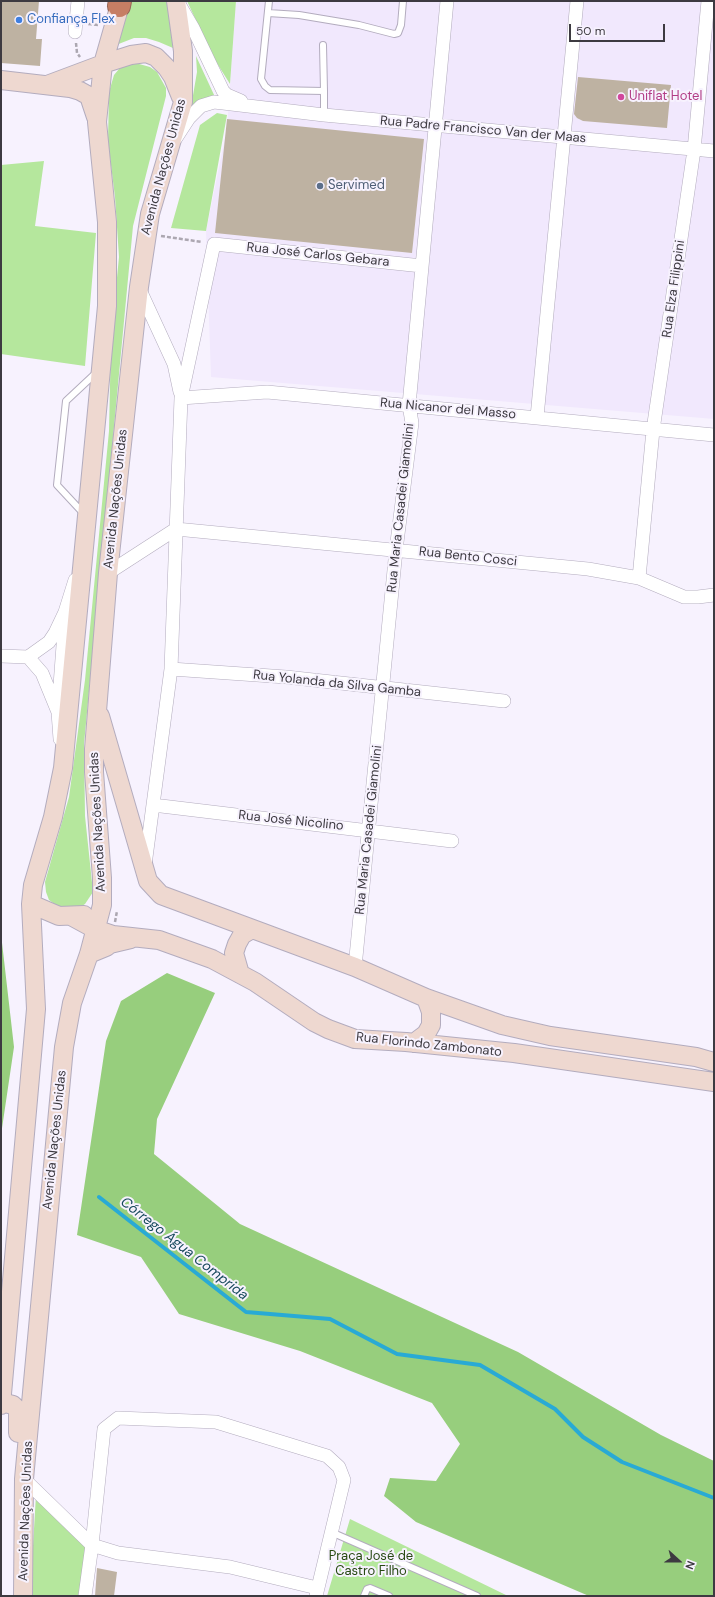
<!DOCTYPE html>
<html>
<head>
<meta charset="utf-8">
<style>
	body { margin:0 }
	#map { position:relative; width:715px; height:1597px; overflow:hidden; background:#f7f2fe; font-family:"DM Sans",sans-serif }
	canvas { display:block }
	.frame { position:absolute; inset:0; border:2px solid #3d3a41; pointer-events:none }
	.north { position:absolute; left:659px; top:1541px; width:40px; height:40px; -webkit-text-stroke:3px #f7f2fe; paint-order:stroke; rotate:111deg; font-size:11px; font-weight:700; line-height:16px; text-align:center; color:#3d3a41 }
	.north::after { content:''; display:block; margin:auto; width:14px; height:18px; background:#3d3a41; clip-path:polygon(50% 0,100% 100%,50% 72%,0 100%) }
	.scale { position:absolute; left:569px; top:24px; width:96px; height:18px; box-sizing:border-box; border:2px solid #3d3a41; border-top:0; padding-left:5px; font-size:12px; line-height:14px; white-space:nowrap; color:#3d3a41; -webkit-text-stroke:3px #f7f2fe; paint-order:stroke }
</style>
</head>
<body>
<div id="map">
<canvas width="715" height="1597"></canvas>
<div class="frame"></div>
<div class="north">N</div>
<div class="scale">50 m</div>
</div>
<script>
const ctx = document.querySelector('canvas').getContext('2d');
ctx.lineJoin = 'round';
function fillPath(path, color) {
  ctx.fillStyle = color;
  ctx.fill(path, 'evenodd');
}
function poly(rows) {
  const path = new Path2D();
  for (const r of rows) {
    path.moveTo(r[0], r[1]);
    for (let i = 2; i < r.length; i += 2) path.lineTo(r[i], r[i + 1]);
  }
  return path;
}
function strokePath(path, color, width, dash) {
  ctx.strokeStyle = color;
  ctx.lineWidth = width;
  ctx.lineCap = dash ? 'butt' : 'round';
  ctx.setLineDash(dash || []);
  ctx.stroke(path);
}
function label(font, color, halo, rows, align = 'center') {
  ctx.font = font + ' "DM Sans",sans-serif';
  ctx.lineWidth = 4;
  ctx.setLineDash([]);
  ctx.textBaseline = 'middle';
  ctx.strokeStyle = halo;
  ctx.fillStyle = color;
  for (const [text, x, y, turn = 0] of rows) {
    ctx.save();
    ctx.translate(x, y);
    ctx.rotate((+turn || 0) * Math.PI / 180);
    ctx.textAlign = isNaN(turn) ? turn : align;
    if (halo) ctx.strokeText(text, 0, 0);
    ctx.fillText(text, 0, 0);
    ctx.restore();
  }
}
fillPath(poly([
	[236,1,714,1,714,419,211,377,206,231,227,128]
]), '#f1e8fd');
fillPath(poly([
	[129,1,167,1,173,48,159,42,146,38,134,38,116,45],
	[187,1,236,1,230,84,213,57],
	[196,56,215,97,191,107,197,72],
	[132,62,150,67,157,72,166,88,166,96,133,226,84,744,85,816,93,892,85,904,77,909,60,908,49,900,46,892,45,882,69,797,85,680,109,431,111,339,119,257,115,197,108,141,109,92,114,75,119,69],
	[217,113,227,115,206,231,171,228,200,125],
	[44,161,35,226,96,233,85,366,1,354,1,165],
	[36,1495,88,1548,84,1596,30,1596],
	[350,1519,508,1596,327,1596]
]), '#b5e79d');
fillPath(poly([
	[1,934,14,1047,1,1135],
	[167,973,215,993,157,1119,154,1154,240,1224,518,1352,661,1435,714,1461,714,1596,589,1596,416,1522,384,1496,390,1478,436,1481,460,1444,432,1403,300,1351,179,1314,141,1257,77,1235,106,1041,121,1001]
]), '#97ce7d');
strokePath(poly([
	[99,1197,246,1312,330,1319,397,1354,480,1365,555,1409,583,1437,622,1462,714,1498]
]), '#29aad5', 4);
fillPath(poly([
	[1,1,39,1,36,39,42,39,40,66,1,63],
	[578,77,671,85,667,128,583,121,577,118,574,114],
	[227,119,424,139,412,253,215,233],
	[97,1568,117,1572,114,1596,95,1596]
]), '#beb2a2');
const lane = poly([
	[269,1,261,79,265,86,270,90,324,91,324,115],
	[268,13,299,15,359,25,394,34,398,33,401,25,403,1],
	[323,45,324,91],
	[84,514,57,485,66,401,97,372],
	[331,1532,477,1596],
	[364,1596,367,1589,370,1588,389,1596]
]);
const street = poly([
	[179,4,193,28,223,91,227,95,241,101],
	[75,32,78,1],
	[176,138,189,118,201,106,214,102,223,103,324,115,714,151],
	[139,288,174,364,180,392],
	[181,398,267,392,714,435],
	[537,417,577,1],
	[108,573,176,529,588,569,639,578,684,597,698,597,714,595],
	[639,578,653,430,694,150,708,1],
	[1,656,28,657],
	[171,669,286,677,504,701],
	[58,712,42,673,28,657,49,642,55,633,65,612,75,580],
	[60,739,58,712,65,619],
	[153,805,452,841],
	[145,865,171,669,181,398,214,244,422,266],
	[355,967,396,550,412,423,409,405,447,1],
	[24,1479,92,1545,118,1553,230,1567,317,1588],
	[85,1596,92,1545,104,1429,118,1418,216,1422,327,1456,339,1467,344,1480,316,1596]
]);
const secondary = poly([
	[1,80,70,88,80,91,89,96,96,117],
	[47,85,103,64,131,55,146,53,156,57,167,68,173,77,181,97],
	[100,716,148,881,161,895,355,967,426,998,502,1025,550,1036,696,1057,714,1062],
	[31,904,59,916,84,915],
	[71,916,95,929,113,935,159,940,212,959,255,982,314,1022,328,1029,355,1039,406,1042,514,1053,714,1082],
	[89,954,106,947,110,944,131,939],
	[240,974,234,953,237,944,242,935,252,929],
	[414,1043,426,1034,431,1025,431,1012,426,998],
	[1,1402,13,1405,18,1410,18,1433],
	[1,1405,36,1009,31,904,33,885,53,817,63,768,107,306,107,222,97,122,103,64,121,1],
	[23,1596,24,1479,64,1047,72,1003,89,954,102,905,102,878,94,772,94,749,108,573,139,287,150,214,183,102,183,51,176,1]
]);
const highway = poly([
	[119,6,120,1]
]);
strokePath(lane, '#b3acbe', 8);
strokePath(street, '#b3acbe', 14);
strokePath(secondary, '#b3acbe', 20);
strokePath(highway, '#966658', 24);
strokePath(poly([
	[88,24,99,25],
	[76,43,77,53,80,57],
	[161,236,202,242],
	[115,922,117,911]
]), '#aca7b1', 2.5, [4, 2]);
strokePath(lane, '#fff', 6);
strokePath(street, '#fff', 13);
strokePath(secondary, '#eed8d0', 18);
strokePath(highway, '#c67e64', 22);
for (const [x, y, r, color] of [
	[19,20,4,"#3f7fe0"],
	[621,97,4,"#d1479c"],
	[320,186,4,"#5c6f8a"]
]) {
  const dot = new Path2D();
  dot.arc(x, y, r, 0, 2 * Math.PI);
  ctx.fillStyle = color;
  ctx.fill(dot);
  strokePath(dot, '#f7f2fe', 1.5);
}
label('13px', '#366cbe', '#f7f2fe', [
	["Confiança Flex",27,20]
], 'left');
label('13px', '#b23c85', '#f7f2fe', [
	["Uniflat Hotel",629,97]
], 'left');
label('13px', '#3d3a41', '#f7f2fe', [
	["Rua Padre Francisco Van der Maas",483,130,5],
	["Avenida Nações Unidas",164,167,-75],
	["Rua José Carlos Gebara",318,255,6],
	["Rua Elza Filippini",674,289,-82],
	["Rua Nicanor del Masso",448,409,5],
	["Avenida Nações Unidas",116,499,-84],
	["Rua Maria Casadei Giamolini",401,508,-84],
	["Rua Bento Cosci",468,557,6],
	["Rua Yolanda da Silva Gamba",337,684,6],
	["Rua José Nicolino",291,821,6],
	["Avenida Nações Unidas",98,822,-93],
	["Rua Maria Casadei Giamolini",369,830,-84],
	["Rua Florindo Zambonato",429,1045,6],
	["Avenida Nações Unidas",55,1140,-84],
	["Avenida Nações Unidas",26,1511,-88]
]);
label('13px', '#4e5e75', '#f7f2fe', [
	["Servimed",328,186]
], 'left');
label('13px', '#274912', '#f7f2fe', [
	["Praça José de",371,1557],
	["Castro Filho",371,1572]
]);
label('italic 14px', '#17495c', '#f7f2fe', [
	["Córrego Água Comprida",184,1249,38]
]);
</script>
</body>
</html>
